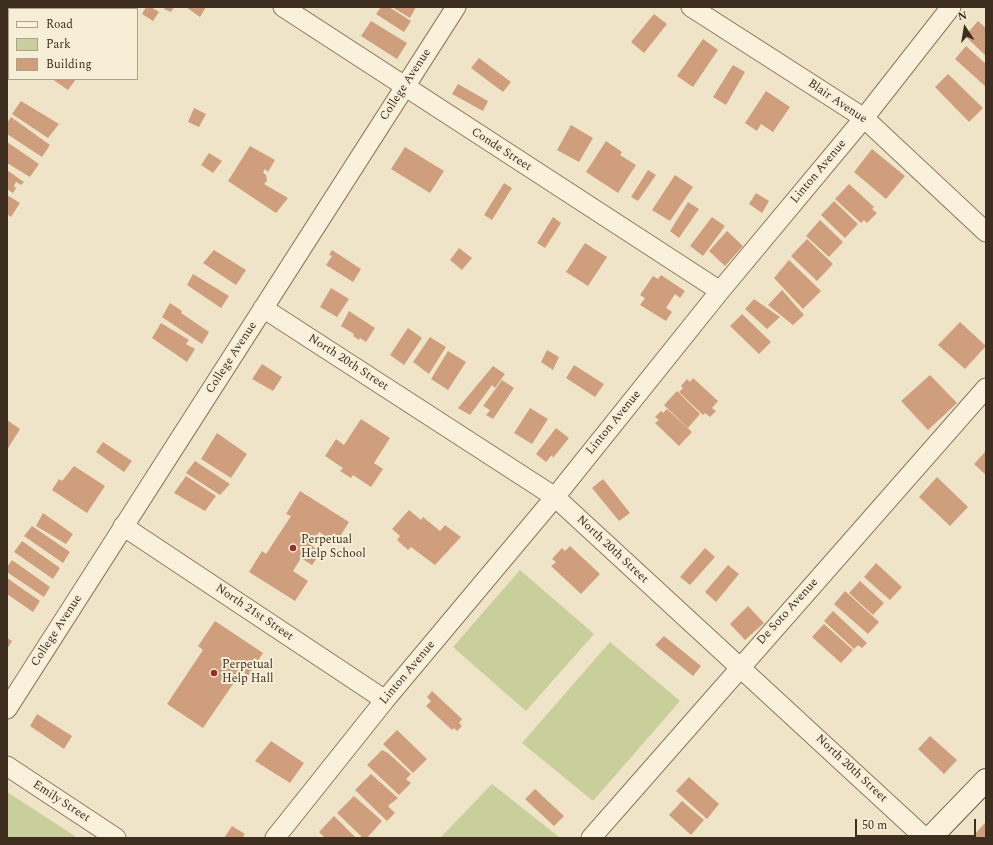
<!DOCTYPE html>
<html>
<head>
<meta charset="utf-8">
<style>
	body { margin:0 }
	#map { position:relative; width:993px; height:845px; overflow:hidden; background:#f0e4c8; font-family:Spectral,serif }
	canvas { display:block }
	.frame { position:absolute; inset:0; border:8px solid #3d2e20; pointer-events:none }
	.legend { position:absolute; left:8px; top:8px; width:130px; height:72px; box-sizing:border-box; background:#f7eed8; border:1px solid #ada18e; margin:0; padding:5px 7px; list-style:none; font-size:12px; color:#3d2e20 }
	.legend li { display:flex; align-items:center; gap:8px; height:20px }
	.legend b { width:20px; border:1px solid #ada18e }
	.north { position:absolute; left:945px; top:8px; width:40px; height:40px; -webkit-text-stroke:3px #f7eed8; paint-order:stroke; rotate:348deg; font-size:11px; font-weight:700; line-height:16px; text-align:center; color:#3d2e20 }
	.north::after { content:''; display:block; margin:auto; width:14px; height:18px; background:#3d2e20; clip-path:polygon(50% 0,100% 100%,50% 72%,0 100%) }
	.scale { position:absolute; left:855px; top:819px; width:121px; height:18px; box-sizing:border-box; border:2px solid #3d2e20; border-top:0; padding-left:5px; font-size:12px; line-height:14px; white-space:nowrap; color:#3d2e20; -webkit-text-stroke:3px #f7eed8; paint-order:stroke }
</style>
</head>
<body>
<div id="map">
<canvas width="993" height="845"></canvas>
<div class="frame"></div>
<ul class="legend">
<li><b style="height:5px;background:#faf1dc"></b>Road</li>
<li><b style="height:11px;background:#c9cf9b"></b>Park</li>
<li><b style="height:11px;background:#cf9f7d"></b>Building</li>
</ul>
<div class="north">N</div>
<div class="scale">50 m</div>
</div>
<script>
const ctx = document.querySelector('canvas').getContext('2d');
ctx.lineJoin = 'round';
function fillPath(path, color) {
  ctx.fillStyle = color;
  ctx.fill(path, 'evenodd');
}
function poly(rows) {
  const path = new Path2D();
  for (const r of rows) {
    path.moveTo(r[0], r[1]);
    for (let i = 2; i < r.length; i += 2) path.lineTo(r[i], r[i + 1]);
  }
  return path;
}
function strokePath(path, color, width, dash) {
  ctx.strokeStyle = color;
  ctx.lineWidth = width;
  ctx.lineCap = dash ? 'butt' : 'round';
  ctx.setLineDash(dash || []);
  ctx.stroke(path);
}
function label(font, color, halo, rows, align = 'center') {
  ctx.font = font + ' Spectral,serif';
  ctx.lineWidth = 4;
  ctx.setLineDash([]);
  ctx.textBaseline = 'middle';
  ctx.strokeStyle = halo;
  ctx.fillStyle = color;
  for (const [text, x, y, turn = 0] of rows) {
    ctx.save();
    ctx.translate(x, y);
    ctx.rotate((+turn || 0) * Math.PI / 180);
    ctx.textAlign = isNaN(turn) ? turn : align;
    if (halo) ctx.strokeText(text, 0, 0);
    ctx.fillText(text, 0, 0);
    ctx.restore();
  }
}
fillPath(poly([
	[520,570,594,634,526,711,453,647],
	[610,642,680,701,593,801,522,743],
	[492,784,559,837,440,838],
	[7,792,78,838,7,838]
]), '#c9cf9b');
fillPath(poly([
	[79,7,91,7,95,9,78,9],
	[146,7,151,7,159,12,153,21,142,14],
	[165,7,174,7,171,12,164,9],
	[186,7,206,7,200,17],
	[381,7,389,7,411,21,404,32,376,14],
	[392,7,416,7,410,18],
	[654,14,667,24,644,53,631,42],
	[371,21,407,43,397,59,361,36],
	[978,21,986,28,986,56,965,36],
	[703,39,718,50,693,87,677,76],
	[966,46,986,64,986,87,955,59],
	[479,58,511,82,503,92,471,68],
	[733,65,745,72,726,105,713,97],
	[948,74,983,108,969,122,935,87],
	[52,79,76,79,68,90],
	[458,84,488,101,483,111,452,94],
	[766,91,790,107,773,132,761,124,757,131,745,123],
	[21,101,59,124,48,138,12,114],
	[194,108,206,114,199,127,188,122],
	[11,117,50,145,42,157,7,134,7,123],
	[571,125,593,138,579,162,557,150],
	[606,141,622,152,620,155,636,165,618,193,586,172],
	[7,142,39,164,30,177,7,163],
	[250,146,275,160,268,172,265,169,263,173,266,175,267,181,264,184,288,198,276,213,228,181],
	[405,147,444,171,430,193,391,169],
	[872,149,905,176,886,199,854,172],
	[209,153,222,161,213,173,201,165],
	[7,170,24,182,21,185,16,182,14,186,16,188,13,193,7,189],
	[648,170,656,175,638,201,631,197],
	[675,175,693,187,670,221,652,210],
	[504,183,512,188,492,220,484,215],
	[849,184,874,207,872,209,877,213,867,223,864,220,861,223,835,199],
	[756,193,769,201,762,213,749,204],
	[7,195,20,203,11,217,7,214],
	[834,201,858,224,845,238,821,215],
	[688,202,699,209,679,238,670,231],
	[553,217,561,223,545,248,537,243],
	[712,217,725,226,703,256,690,246],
	[820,220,843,242,829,257,806,236],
	[727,231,743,246,725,266,709,251],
	[807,239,833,264,817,281,791,256],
	[585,243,607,257,588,286,566,272],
	[459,248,472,258,462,270,450,260],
	[214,250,246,270,236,285,203,263],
	[332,250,361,269,353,282,326,265,332,256,329,255],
	[789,260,821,291,803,309,774,278],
	[193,274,229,296,221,308,187,285],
	[661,275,685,291,680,298,675,294,666,308,672,312,666,321,640,305,645,298,640,295,653,276,658,279],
	[331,288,349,299,337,317,320,307],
	[782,290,804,315,793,325,768,305],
	[754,299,780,317,767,329,745,309],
	[170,303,182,311,181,313,209,332,202,344,162,317],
	[349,311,375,328,366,342,360,338,359,340,353,336,354,334,341,326],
	[742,314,771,342,759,354,730,326],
	[960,322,986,346,965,369,938,345],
	[161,323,189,340,186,344,195,349,187,362,152,338],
	[408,328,422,338,404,365,390,355],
	[430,337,446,347,429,374,413,362],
	[547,350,559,357,553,370,541,362],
	[448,351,466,362,448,390,431,379],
	[262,364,282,377,273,391,252,379],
	[574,365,604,384,595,397,566,378],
	[493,366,505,374,495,388,492,385,470,415,458,408],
	[930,375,957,403,928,430,901,401],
	[693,378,718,401,712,408,716,411,710,417,705,413,703,415,679,392,683,388,681,386,687,379,690,382],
	[502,380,514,388,493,419,486,415,490,410,483,406],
	[677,391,700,414,688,428,664,405],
	[530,408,548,419,532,444,514,433],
	[667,409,692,432,679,446,655,423,659,420,655,417,661,411,663,413],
	[361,419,390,438,374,463,383,469,371,487,353,475,351,478,340,471,343,468,325,456,336,439,344,445],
	[7,420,20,429,7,450],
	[556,428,569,438,553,458,552,455,546,462,536,454],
	[217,433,247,454,231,478,201,459],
	[103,442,132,461,124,472,96,452],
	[985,452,986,453,986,475,974,464],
	[195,461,230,484,220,495,186,473],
	[74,466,105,486,87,513,52,490,59,479,62,481],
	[186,476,216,496,205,511,174,493],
	[937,477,968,507,950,526,919,497],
	[603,479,630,513,619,521,592,488],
	[300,491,349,522,336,543,319,532,311,545,321,552,312,565,301,558,293,571,308,581,295,601,249,572,262,551,266,554,291,516,286,514],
	[409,510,421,520,423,517,440,531,445,525,461,537,435,565,411,547,408,550,397,540,400,536,392,529],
	[43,513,73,534,66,544,36,526],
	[32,526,70,552,63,563,24,536],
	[22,541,60,568,53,579,14,552],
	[570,546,600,574,581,594,551,566,556,562,552,559,562,548,565,551],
	[705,548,715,557,690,585,680,577],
	[12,560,50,587,44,597,7,572,7,567],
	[876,563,902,587,890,600,864,577],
	[728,565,739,574,716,602,705,592],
	[7,578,40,601,33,612,7,594],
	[860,581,884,603,873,615,849,593],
	[845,591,879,622,868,634,834,604],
	[748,606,764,623,745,640,730,624],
	[833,611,867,643,862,648,858,645,854,649,824,621],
	[215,621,263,653,248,676,242,671,203,728,167,704,203,650,198,646],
	[824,624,853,650,841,663,812,637],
	[664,636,701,666,693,676,655,645],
	[7,638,12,641,7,649],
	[432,691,462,719,459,723,462,726,457,731,454,728,452,730,426,706,431,701,427,697],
	[37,714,72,736,64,749,30,726],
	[397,730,427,759,413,773,383,744],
	[930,736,957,760,944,774,918,749],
	[271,741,304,763,290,783,255,761],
	[382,750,388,753,411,774,406,779,411,783,399,795,367,765],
	[371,774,398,798,388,806,395,813,387,821,355,790],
	[689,777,719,804,707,819,676,791],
	[535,789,564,816,554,826,525,799],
	[354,796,382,821,367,838,363,838,337,813],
	[682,801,704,820,691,835,669,815],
	[334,816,356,838,325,838,319,832],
	[986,822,986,838,971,838],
	[232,826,245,834,242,838,224,838]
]), '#cf9f7d');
const street = poly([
	[283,7,720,291],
	[691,7,864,118,986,232],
	[32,9,33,7],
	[7,58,9,54],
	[263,308,555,497,925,838],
	[123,526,385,700],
	[7,709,456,7],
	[7,766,116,838],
	[275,838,385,700,555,497,720,291,864,118,951,7],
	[591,838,986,388]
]);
const secondary = poly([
	[930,838,986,780]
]);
strokePath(street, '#8d765c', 21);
strokePath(secondary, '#6f573f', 24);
strokePath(street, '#faf1dc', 19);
strokePath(secondary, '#faf1dc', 22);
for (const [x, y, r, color] of [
	[293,548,4,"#9e2a2b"],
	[214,673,4,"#9e2a2b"]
]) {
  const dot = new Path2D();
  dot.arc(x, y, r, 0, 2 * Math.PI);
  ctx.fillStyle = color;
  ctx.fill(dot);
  strokePath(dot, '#f7eed8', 1.5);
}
label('12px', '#3d2e20', '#f7eed8', [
	["College Avenue",406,85,-57],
	["Blair Avenue",837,102,34],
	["Conde Street",501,150,33],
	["Linton Avenue",819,172,-50],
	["College Avenue",232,358,-57],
	["North 20th Street",348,363,33],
	["Linton Avenue",614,423,-51],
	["North 20th Street",612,550,43],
	["De Soto Avenue",788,612,-48],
	["North 21st Street",254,613,34],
	["College Avenue",57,631,-57],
	["Linton Avenue",408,673,-50],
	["North 20th Street",851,769,43],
	["Emily Street",61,802,33]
]);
label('12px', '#3d2e20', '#f7eed8', [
	["Perpetual",301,541],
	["Help School",301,555],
	["Perpetual",222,666],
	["Help Hall",222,680]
], 'left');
</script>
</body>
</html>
